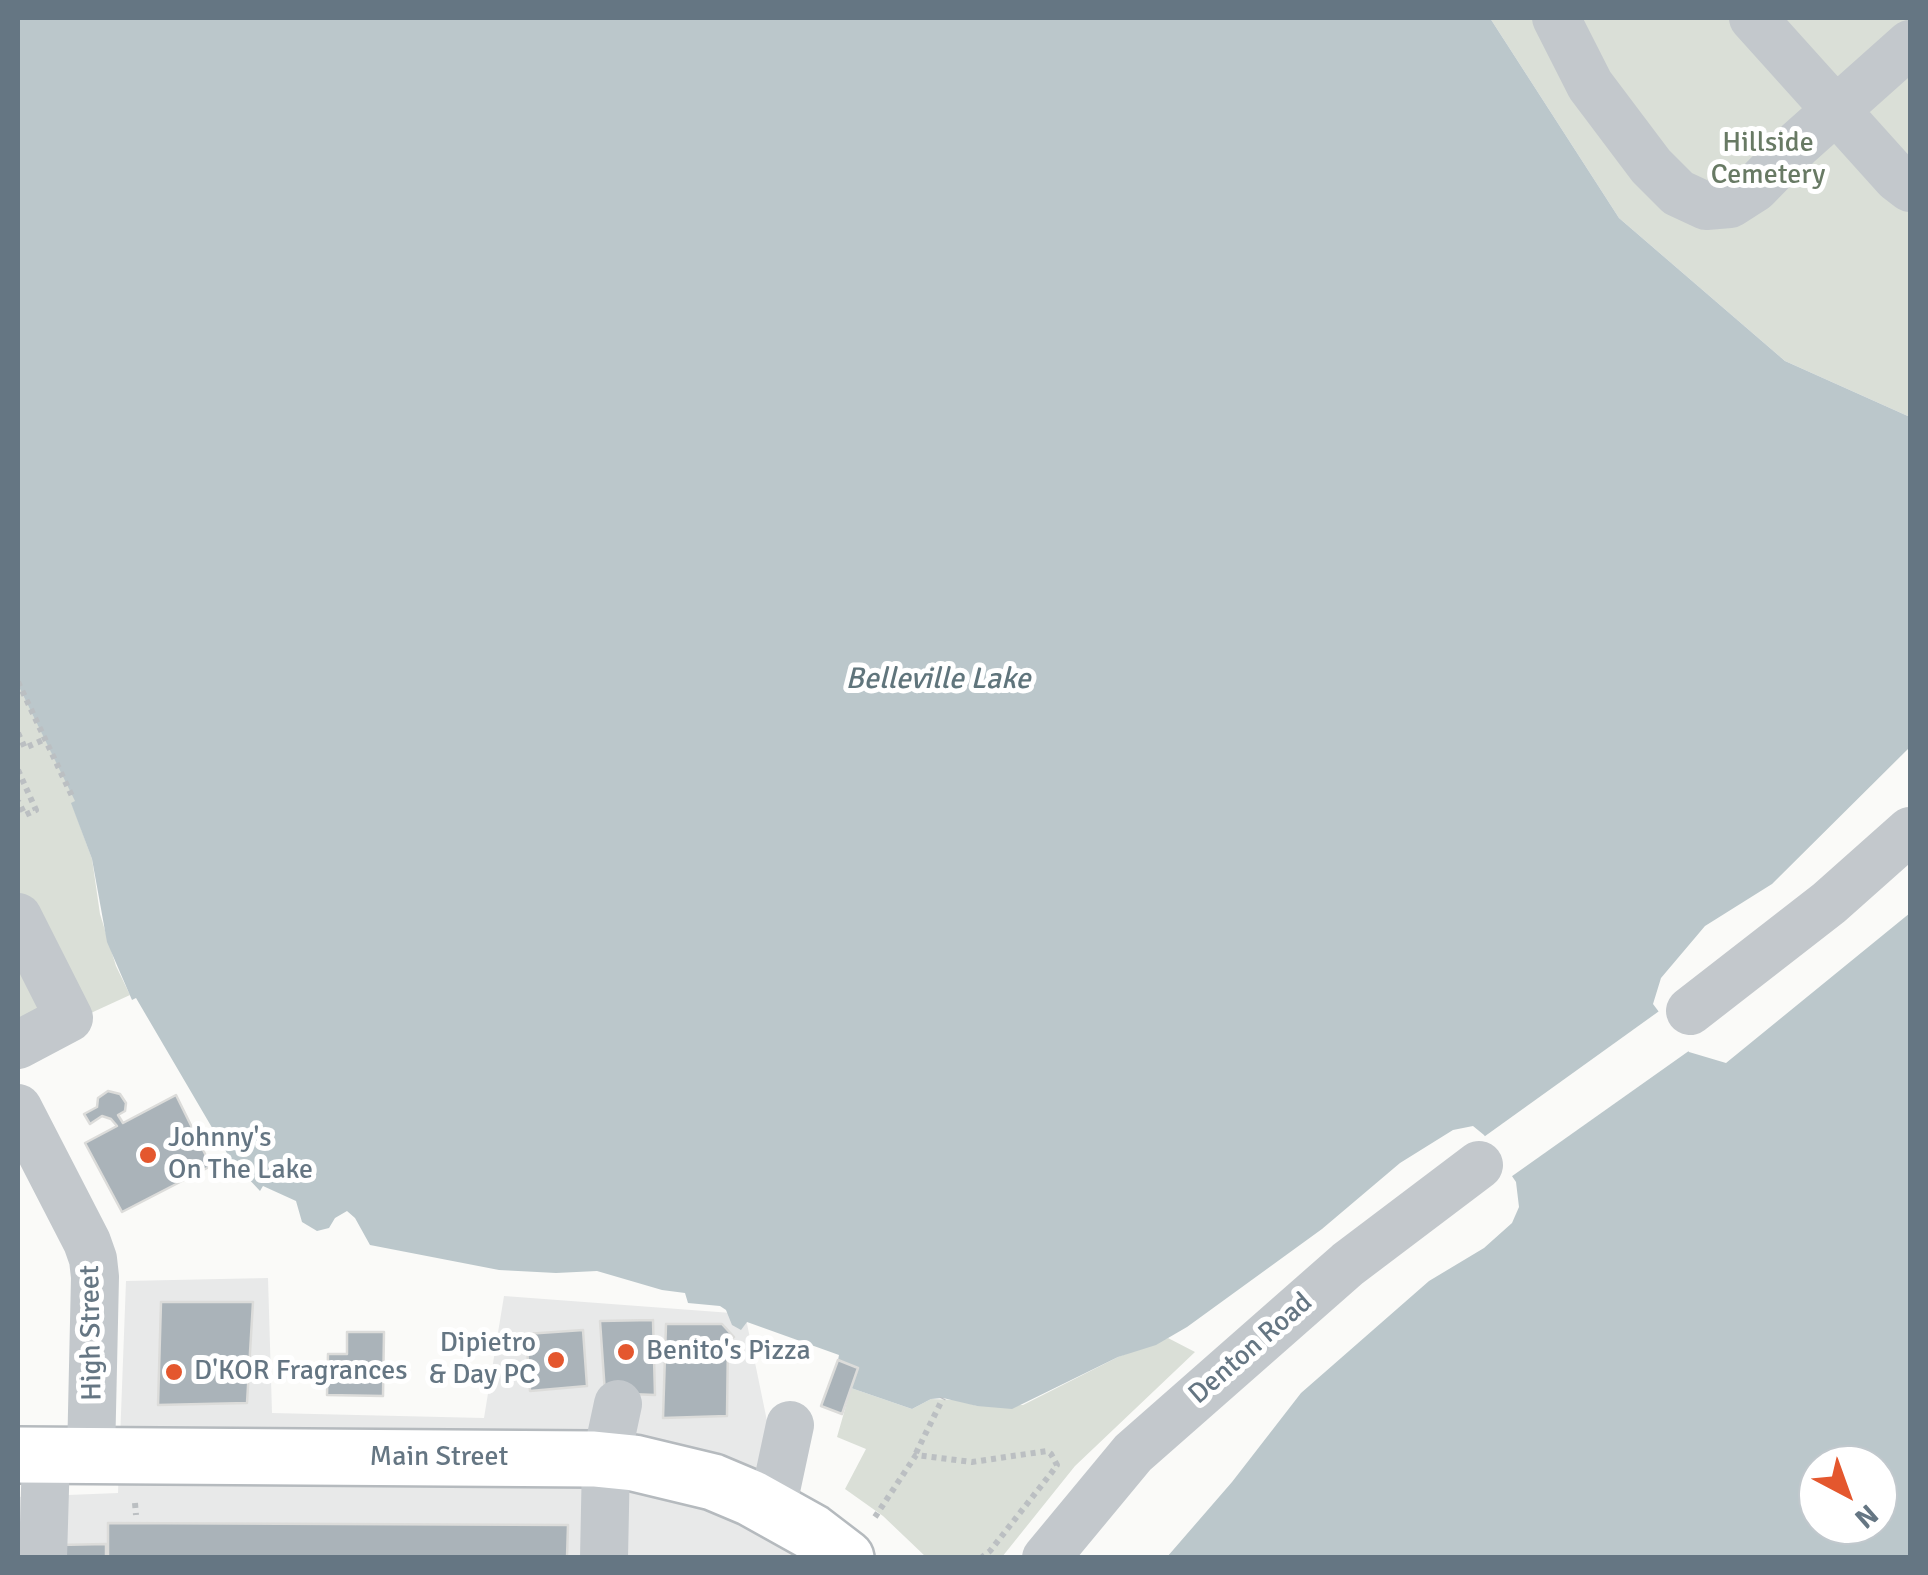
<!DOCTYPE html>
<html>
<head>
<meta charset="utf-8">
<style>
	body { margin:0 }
	#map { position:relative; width:1928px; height:1575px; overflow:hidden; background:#fafaf8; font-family:Signika,sans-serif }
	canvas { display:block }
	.frame { position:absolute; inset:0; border:20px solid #657683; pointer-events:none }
	.north { position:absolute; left:1798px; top:1445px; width:100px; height:100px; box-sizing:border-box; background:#fff; border:2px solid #c1c8cd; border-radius:50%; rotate:139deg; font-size:28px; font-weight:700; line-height:40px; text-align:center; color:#657683 }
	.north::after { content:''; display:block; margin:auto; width:35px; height:45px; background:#e4572e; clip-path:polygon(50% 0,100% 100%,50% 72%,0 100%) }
</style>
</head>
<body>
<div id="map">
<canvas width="1928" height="1575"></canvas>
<div class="frame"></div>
<div class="north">N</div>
</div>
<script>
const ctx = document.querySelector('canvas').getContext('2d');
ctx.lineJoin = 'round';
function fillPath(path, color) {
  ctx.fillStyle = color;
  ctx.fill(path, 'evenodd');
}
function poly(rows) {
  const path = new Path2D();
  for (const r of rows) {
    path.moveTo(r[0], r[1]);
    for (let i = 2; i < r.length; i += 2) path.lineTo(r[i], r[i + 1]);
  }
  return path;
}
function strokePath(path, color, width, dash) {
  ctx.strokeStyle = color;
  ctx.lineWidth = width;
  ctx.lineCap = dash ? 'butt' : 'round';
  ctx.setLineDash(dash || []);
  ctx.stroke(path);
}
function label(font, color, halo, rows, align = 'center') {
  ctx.font = font + ' Signika,sans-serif';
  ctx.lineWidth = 10;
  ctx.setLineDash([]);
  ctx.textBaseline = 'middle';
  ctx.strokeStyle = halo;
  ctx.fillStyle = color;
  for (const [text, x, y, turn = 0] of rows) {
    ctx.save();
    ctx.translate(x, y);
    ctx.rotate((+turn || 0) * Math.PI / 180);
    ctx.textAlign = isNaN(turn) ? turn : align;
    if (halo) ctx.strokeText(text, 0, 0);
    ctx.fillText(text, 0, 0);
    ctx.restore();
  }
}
fillPath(poly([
	[268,1278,272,1413,484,1418,504,1296,745,1314,795,1557,18,1557,18,1497,118,1493,126,1281]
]), '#e8e9e9');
fillPath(poly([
	[1490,18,1910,18,1910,417,1785,361,1619,218],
	[18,685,76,801,72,804,92,859,100,914,116,966,130,995,30,1041,18,1018],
	[1168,1338,1195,1352,1075,1466,1002,1557,926,1557,883,1516,845,1489,866,1449,837,1437,851,1388,912,1409,931,1399,959,1400,977,1406,1023,1405,1118,1357]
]), '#dadfd7');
fillPath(poly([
	[18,18,1490,18,1619,218,1785,361,1910,417,1910,747,1772,884,1705,926,1661,978,1653,1004,1689,1052,1726,1063,1910,913,1910,1557,1167,1557,1232,1482,1301,1393,1429,1281,1484,1248,1512,1223,1519,1207,1516,1182,1484,1135,1473,1126,1453,1130,1400,1163,1322,1229,1187,1327,1156,1345,1118,1357,1012,1409,977,1406,943,1398,931,1399,912,1409,851,1388,838,1360,839,1355,747,1322,741,1330,732,1325,726,1310,720,1306,688,1303,685,1293,662,1290,597,1271,556,1273,499,1270,370,1245,355,1218,347,1211,335,1218,329,1228,317,1231,302,1222,296,1201,263,1186,260,1191,231,1160,136,998,132,1000,107,942,92,859,71,803,75,801,18,685],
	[1818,1465,1878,1465,1878,1525,1818,1525]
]), '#bbc7cb');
fillPath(poly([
	[1662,1009,1693,1048,1508,1179,1481,1139]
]), '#fafaf8');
const building = poly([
	[108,1091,120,1094,126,1103,125,1111,118,1115,123,1123,176,1095,211,1166,122,1212,85,1143,117,1126,111,1119,102,1116,90,1124,84,1114,97,1107,98,1098,108,1091],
	[161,1302,253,1302,247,1403,158,1405,161,1302],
	[653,1320,655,1395,605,1393,600,1321,653,1320],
	[666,1324,722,1324,734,1337,728,1341,727,1416,663,1418,666,1324],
	[583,1330,587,1386,530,1391,526,1334,583,1330],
	[347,1332,384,1332,383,1396,327,1395,328,1354,347,1354,347,1332],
	[838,1360,858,1368,842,1414,821,1406,838,1360],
	[108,1523,568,1525,567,1558,108,1558,108,1523],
	[106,1544,106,1558,58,1558,58,1545,106,1544]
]);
fillPath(building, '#aab3b9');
strokePath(building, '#dcdcda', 2.5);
const major = poly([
	[18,1455,594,1459,634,1463,713,1482,751,1498,812,1532,846,1558]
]);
strokePath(major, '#b5babe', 60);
strokePath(poly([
	[18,682,72,796],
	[18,733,25,748,45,739],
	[18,770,36,810,25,815,18,801],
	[916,1453,943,1398],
	[135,1503,136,1515],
	[875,1517,916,1455,972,1462,1047,1451,1051,1454,1057,1465,1052,1472,990,1551,981,1558]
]), '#bbbfc2', 6, [5, 5]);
strokePath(poly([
	[1556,18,1590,85,1651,166,1678,193,1706,206,1730,204,1755,188,1799,143,1910,44],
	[1753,18,1897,178,1910,188],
	[18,917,69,1018,18,1045],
	[1690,1011,1829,903,1910,831],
	[18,1108,87,1242,93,1259,95,1277,91,1456],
	[772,1509,790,1425],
	[43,1558,46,1455],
	[604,1558,606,1460,618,1404],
	[1046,1558,1133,1453,1348,1264,1479,1165]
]), '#c3c8cc', 48);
strokePath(major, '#fff', 55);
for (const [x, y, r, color] of [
	[148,1155,10,"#e4572e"],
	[626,1352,10,"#e4572e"],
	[556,1360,10,"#e4572e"],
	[174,1372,10,"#e4572e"]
]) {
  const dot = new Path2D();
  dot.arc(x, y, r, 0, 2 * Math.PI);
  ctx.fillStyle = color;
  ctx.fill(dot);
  strokePath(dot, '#fff', 4);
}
label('28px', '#687a64', '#fff', [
	["Hillside",1768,144],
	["Cemetery",1768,176]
]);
label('28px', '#657683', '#fff', [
	["Johnny's",168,1139],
	["On The Lake",168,1171],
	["Dipietro",536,1344,"right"],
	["& Day PC",536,1376,"right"],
	["Benito's Pizza",646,1352],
	["D'KOR Fragrances",194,1372]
], 'left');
label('28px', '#657683', '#fff', [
	["High Street",92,1333,-91],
	["Denton Road",1251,1349,-41],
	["Main Street",439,1458]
]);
label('italic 30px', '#60757c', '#fff', [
	["Belleville Lake",938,680]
]);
</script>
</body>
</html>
